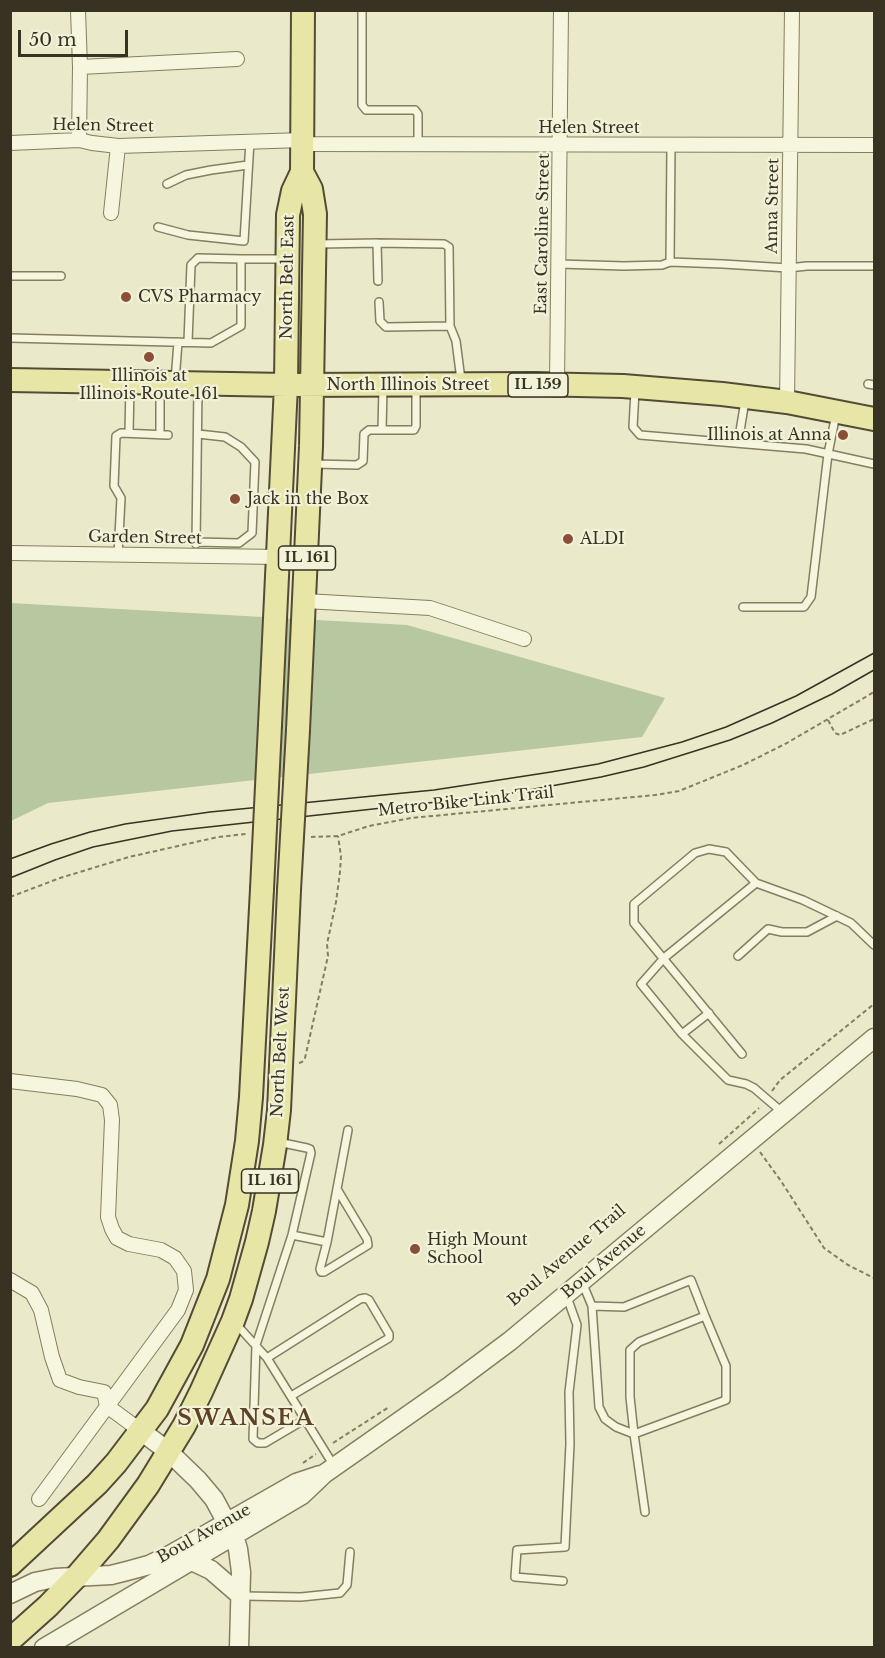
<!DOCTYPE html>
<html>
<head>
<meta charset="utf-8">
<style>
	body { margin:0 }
	#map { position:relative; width:885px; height:1658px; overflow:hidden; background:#eae9ca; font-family:"Libre Baskerville",serif }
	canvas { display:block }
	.frame { position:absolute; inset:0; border:12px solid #373222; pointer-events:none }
	.scale { position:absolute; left:18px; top:30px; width:110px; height:27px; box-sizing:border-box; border:3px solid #373222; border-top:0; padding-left:8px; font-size:18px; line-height:21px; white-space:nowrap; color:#373222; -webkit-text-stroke:4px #f2f2d9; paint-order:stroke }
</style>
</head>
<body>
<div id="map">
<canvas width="885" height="1658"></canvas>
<div class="frame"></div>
<div class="scale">50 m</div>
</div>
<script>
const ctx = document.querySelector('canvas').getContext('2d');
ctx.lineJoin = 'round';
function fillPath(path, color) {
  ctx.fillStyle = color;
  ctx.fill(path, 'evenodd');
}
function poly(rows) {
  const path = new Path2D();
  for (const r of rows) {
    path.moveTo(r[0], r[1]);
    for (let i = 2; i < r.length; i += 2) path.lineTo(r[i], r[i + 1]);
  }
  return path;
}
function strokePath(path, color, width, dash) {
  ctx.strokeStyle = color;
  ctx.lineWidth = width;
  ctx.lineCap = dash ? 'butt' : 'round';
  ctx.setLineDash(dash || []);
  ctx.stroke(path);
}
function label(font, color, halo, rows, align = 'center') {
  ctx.font = font + ' "Libre Baskerville",serif';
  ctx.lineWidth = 4.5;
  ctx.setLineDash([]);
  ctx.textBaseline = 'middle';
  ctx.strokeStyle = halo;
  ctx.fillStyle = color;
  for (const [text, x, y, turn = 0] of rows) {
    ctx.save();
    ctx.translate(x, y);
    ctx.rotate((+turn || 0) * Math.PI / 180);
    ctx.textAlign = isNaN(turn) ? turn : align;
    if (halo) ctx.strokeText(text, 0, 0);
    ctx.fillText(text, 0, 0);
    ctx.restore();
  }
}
fillPath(poly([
	[11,603,407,625,665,698,642,737,48,803,11,821]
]), '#b7c79f');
const service = poly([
	[362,10,362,105,366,110,415,110,418,114,418,145],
	[671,145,670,262,723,264,788,268,807,266,874,266],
	[167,184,186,175,211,170,248,165],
	[158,227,188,235,244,241,250,141],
	[377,243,444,244,449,247,450,326],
	[319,244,377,243,378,281],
	[241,259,284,259],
	[559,264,624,266,662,265,670,262],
	[10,276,61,276],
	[379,302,380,321,386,327,450,326,456,341,461,380],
	[10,338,211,343,241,326,241,259,198,258,191,265,188,342],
	[175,381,178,342],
	[868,384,874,385],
	[635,391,633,427,640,435,806,449,874,464],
	[382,430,383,388],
	[129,433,130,385],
	[160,435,160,386],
	[738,443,745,401],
	[313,464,357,465,363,461,364,434,369,430,414,430,416,426,416,388],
	[196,542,239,543,252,533,255,462,241,447,225,437,198,434],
	[196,544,198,387],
	[118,555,121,498,114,486,116,436,121,433,168,435],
	[743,607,804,607,811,597,828,454,836,414],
	[756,883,664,958,641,984,682,1034,728,1080,746,1084,754,1088,782,1112],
	[738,956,768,929,782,932,807,932,837,916],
	[682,1034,709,1013],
	[742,1054,634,923,634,904,695,853,709,849,726,852,756,883,803,900,851,923,874,945],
	[278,1142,307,1148,310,1149,311,1153,292,1235,256,1345,253,1439,258,1443,265,1443,304,1420],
	[337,1189,367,1239,368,1245,324,1272,321,1272,320,1269,327,1242,348,1130],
	[292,1235,327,1242],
	[582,1282,592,1306,599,1407,605,1419,616,1427,634,1434,645,1512],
	[592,1306,624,1307,691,1280,705,1316,639,1342,630,1350,630,1397,634,1434,726,1400,726,1366,705,1316],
	[237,1325,267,1358,334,1466],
	[267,1358,360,1299,365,1298,369,1300,389,1334,389,1338,291,1396],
	[563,1581,515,1577,517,1550,565,1547,570,1444,569,1392,577,1325,567,1297],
	[243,1596,301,1597,340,1593,347,1585,350,1552]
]);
const minor = poly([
	[78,10,80,67,79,140],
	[80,67,237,59],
	[10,143,79,140,92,143,118,146,303,140],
	[303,144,874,145],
	[111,213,118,146],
	[557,385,561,10],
	[787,402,792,10],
	[10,553,279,557],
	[305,601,430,608,524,639],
	[10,1081,77,1089,102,1095,110,1105,112,1120,108,1217,112,1229,117,1238,129,1244,161,1250,175,1258,184,1271,186,1290,178,1310,39,1499],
	[10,1280,32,1293,41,1310,52,1357,60,1380,79,1387,104,1392,107,1406],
	[107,1406,141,1431]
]);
const tertiary = poly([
	[141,1431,169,1452,198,1480,214,1499,234,1536,238,1549,241,1572,239,1648],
	[192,1561,211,1570,241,1596],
	[10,1594,35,1582,55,1578,111,1575,127,1571,149,1565,168,1556,296,1483,320,1475],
	[44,1648,302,1495,324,1474,451,1385,510,1341,874,1038]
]);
const primary = poly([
	[10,380,286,385,534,384,623,386,722,394,787,402,874,419],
	[270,725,286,385,288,215,293,191,302,172,303,10],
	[298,730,311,446,315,214,311,189,302,172],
	[10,1565,97,1484,116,1463,157,1409,192,1345,218,1279,237,1205,247,1141,251,1097,262,889],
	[10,1640,48,1606,77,1576,108,1540,148,1485,184,1426,201,1392,233,1321,241,1299,257,1242,264,1211,275,1145,279,1110,289,890]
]);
strokePath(service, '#857e60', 10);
strokePath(minor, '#857e60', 16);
strokePath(tertiary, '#857e60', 21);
strokePath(primary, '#534b34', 26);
strokePath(poly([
	[828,720,835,733,840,735,874,719],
	[311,837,338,836,369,826,411,818,655,795,679,791,743,765,787,743,874,692],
	[10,897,60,878,129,857,218,837,246,834],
	[299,1063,302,1062,305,1058,328,956,327,944,336,902,340,872,341,856,338,836],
	[772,1091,780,1080,874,1004],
	[719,1144,759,1108],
	[760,1152,781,1181,824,1248,848,1265,874,1278],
	[333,1443,389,1407],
	[303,1463,316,1454]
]), '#857e60', 2, [4.5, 3]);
strokePath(service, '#f6f5dd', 7);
strokePath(minor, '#f6f5dd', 14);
strokePath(tertiary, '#f6f5dd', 18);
strokePath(primary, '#e8e6a7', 22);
strokePath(poly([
	[10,859,51,844,90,832,125,824,210,812,434,790,551,772,598,764,682,742,726,727,796,696,874,653],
	[10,878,55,860,93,847,172,831,501,795,601,777,644,767,730,740,772,723,832,694,874,670]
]), '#373222', 1.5);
const primaryBridge = poly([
	[262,889,270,725],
	[289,890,298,730]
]);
strokePath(primaryBridge, '#534b34', 26, []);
strokePath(primaryBridge, '#e8e6a7', 22);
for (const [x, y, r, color] of [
	[126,297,6,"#8d4e37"],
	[149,357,6,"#8d4e37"],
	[843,435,6,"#8d4e37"],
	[235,499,6,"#8d4e37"],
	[568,539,6,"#8d4e37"],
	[415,1249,6,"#8d4e37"]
]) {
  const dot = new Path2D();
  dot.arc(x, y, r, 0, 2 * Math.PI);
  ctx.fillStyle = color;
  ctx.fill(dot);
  strokePath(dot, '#f2f2d9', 2);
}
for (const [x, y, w] of [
	[538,385,60],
	[307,558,57],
	[270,1181,57]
]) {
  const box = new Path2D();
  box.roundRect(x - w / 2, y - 12, w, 24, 4.5);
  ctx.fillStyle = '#f2f2d9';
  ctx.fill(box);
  strokePath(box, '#373222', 1.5);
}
label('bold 15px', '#373222', null, [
	["IL 159",538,385],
	["IL 161",307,558],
	["IL 161",270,1181]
]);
label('16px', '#373222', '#f2f2d9', [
	["Helen Street",103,126,1],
	["Helen Street",589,128],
	["Anna Street",773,206,-89],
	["East Caroline Street",543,234,-89],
	["North Belt East",288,277,-89],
	["North Illinois Street",408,385],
	["Garden Street",145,538,1],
	["Metro Bike Link Trail",466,802,-6],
	["North Belt West",281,1052,-87],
	["Boul Avenue Trail",567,1256,-40],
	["Boul Avenue",604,1262,-40],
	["Boul Avenue",204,1534,-29]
]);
label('16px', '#373222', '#f2f2d9', [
	["CVS Pharmacy",138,297],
	["Illinois at",149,376,"center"],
	["Illinois Route 161",149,394,"center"],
	["Illinois at Anna",831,435,"right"],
	["Jack in the Box",247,499],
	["ALDI",580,539],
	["High Mount",427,1240],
	["School",427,1258]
], 'left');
ctx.letterSpacing = '1.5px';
label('bold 22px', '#5f4226', '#f2f2d9', [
	["SWANSEA",246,1419]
]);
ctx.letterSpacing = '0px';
</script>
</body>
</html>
